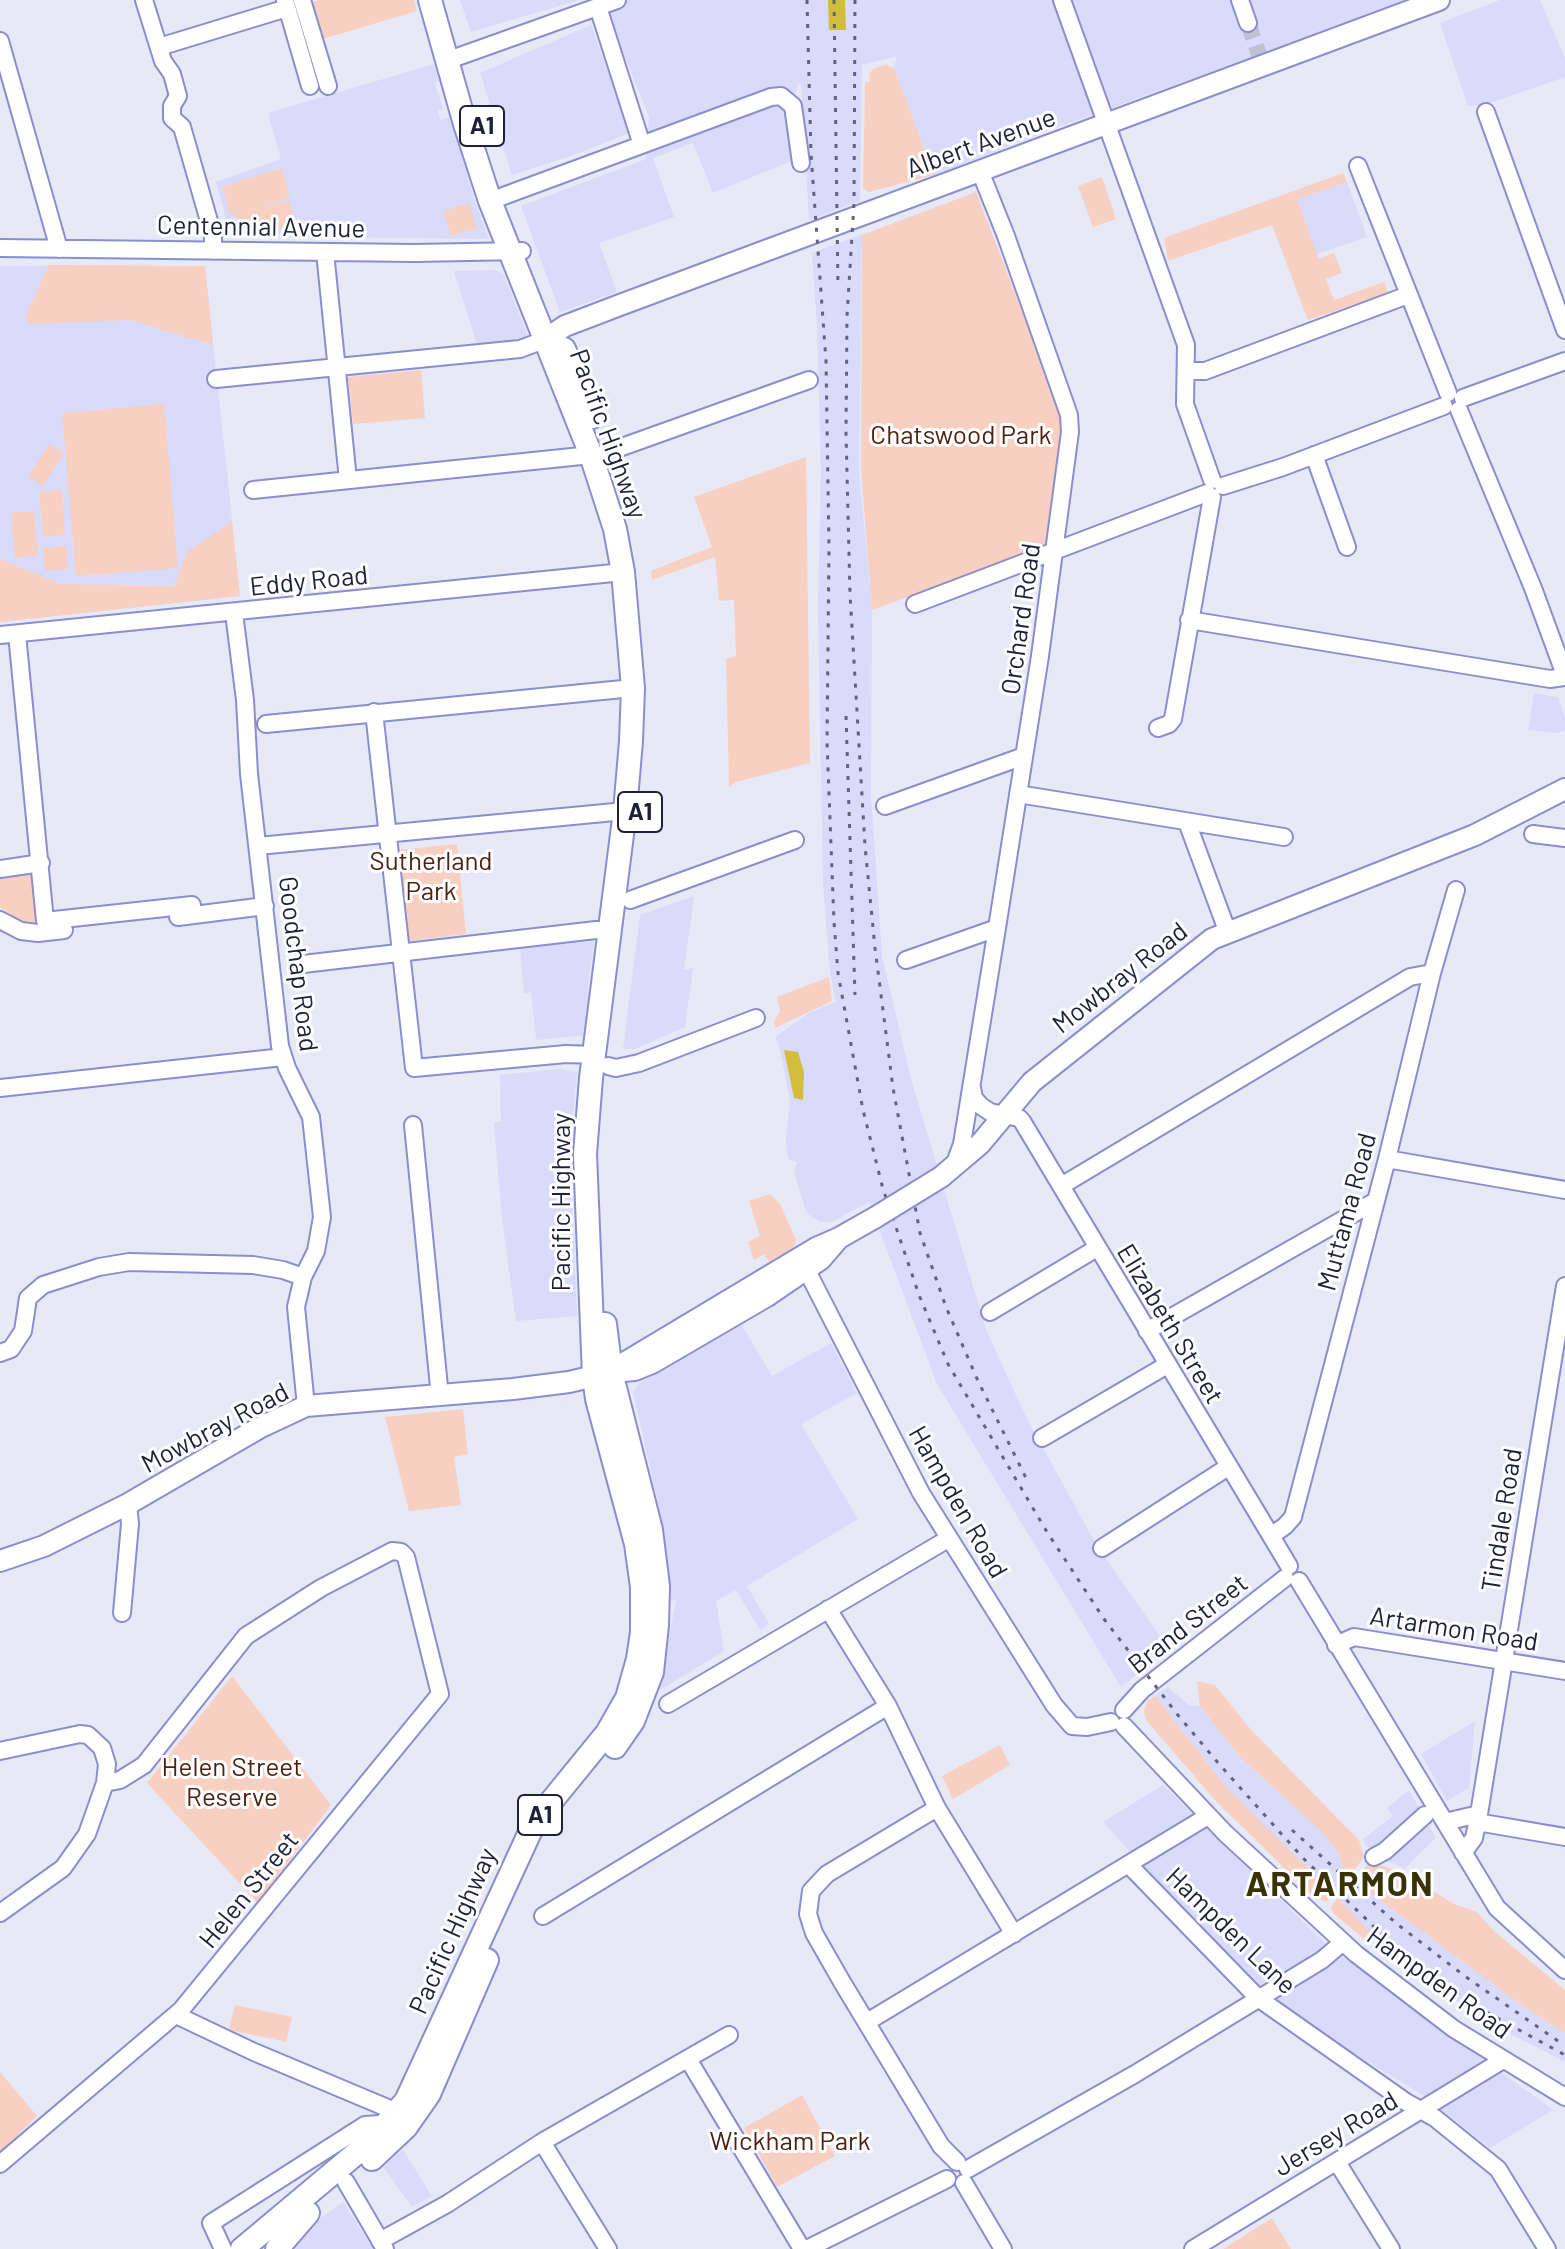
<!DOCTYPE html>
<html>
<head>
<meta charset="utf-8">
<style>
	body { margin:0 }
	canvas { display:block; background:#e7e9f7 }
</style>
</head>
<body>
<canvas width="1565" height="2249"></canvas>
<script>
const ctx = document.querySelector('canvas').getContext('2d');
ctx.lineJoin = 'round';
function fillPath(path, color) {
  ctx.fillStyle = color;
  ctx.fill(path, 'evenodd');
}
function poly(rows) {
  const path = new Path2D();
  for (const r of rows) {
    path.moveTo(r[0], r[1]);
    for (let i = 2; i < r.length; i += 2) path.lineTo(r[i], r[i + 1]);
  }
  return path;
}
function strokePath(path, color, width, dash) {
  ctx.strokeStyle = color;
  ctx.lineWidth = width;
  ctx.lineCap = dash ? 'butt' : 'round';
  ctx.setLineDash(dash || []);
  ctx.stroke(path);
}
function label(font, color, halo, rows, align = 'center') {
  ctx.font = font + ' Barlow,sans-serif';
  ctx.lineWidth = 6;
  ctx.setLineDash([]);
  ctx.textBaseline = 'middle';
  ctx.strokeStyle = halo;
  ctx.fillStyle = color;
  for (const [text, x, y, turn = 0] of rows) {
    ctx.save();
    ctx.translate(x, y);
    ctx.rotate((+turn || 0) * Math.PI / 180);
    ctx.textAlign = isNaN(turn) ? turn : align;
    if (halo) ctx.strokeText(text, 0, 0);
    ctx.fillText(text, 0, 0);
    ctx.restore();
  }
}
fillPath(poly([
	[460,0,579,0,471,32],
	[602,0,1409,0,1045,132,934,175,894,68,897,56,862,65,860,201,809,220,801,83,798,84,790,112,794,160,713,193,693,143,653,158,674,217,599,243,617,292,560,312,521,206,646,159,649,117],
	[1500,0,1540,0,1565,58,1565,77,1484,105,1468,106,1440,23],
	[591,25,630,133,571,156,512,175,480,73],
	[434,64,439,82,435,83,443,109,438,110,440,120,450,117,475,202,489,239,238,236,229,230,216,182,281,159,268,113],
	[1347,182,1367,237,1317,254,1297,199],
	[862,234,859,469,872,610,871,794,882,956,911,1079,987,1332,1026,1417,1097,1546,1169,1649,1121,1687,937,1384,869,1202,832,1222,820,1222,808,1214,804,1206,794,1171,797,1162,788,1159,786,1140,790,1101,780,1049,775,1037,809,1013,836,1002,830,972,823,885,818,609,821,471,817,326,812,253],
	[0,266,205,266,240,596,0,622],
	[496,270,504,275,527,334,523,340,477,344,454,271],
	[1534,693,1558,697,1565,718,1565,730,1557,733,1528,730],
	[694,896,684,970,693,968,685,1027,635,1049,623,1049,640,915],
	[594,941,588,985,587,1035,536,1040,531,992,524,994,520,948],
	[559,1069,577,1072,570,1144,577,1316,516,1321,502,1218,494,1123,501,1121,500,1075],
	[741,1324,772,1376,831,1343,857,1393,801,1424,858,1519,747,1586,769,1624,760,1630,736,1590,716,1601,724,1651,660,1690,676,1599,670,1602,662,1521,633,1392,638,1384],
	[1168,1687,1189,1705,1200,1706,1240,1757,1320,1830,1339,1853,1344,1874,1352,1882,1361,1886,1516,2001,1565,2033,1565,2062,1501,2029,1439,1989,1390,1952,1226,1787,1155,1696],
	[1475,1721,1469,1788,1447,1801,1421,1754],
	[1163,1785,1326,1944,1553,2110,1490,2148,1426,2097,1265,1999,1103,1822],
	[1409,1790,1436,1838,1405,1868,1381,1859,1366,1845,1363,1839,1393,1816,1387,1808],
	[403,2150,432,2196,412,2207,383,2167],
	[343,2202,373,2249,285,2249,284,2246]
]), '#d8dbfa');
fillPath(poly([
	[319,0,414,0,417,11,319,40,309,3],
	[886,65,894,68,934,175,869,192,863,188,865,83,870,81,869,73,875,68],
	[281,168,290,197,259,208,289,200,297,229,239,227,236,215,231,216,222,187],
	[1343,173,1347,182,1297,199,1319,259,1334,253,1342,273,1326,279,1334,300,1384,282,1388,293,1308,320,1272,225,1168,261,1164,238],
	[1102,177,1116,219,1093,227,1078,186],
	[976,192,1065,423,1044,547,872,610,861,470,862,235],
	[469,203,477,228,451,236,443,211],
	[49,265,205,266,213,345,130,320,29,324,25,317],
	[421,370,425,418,353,424,348,377],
	[164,404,178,568,76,576,62,413],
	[49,444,64,453,43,486,29,476],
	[806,457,810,763,736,782,729,787,726,659,736,656,734,600,719,601,715,557,652,580,651,571,712,547,694,497],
	[62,490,65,535,43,537,39,492],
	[34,511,38,556,15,558,11,513],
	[232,522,240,596,0,622,0,559,61,584,174,586,188,551],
	[66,546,68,569,45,571,43,548],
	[457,844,466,934,409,941,398,850],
	[31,872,37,932,0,907,0,877],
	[829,977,832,1001,775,1028,774,1021,780,1012,777,997],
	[770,1194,780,1204,796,1240,793,1248,769,1262,764,1254,754,1260,748,1242,760,1236,749,1201],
	[463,1409,468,1454,454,1457,461,1505,409,1511,385,1417],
	[232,1676,331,1805,258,1903,147,1783],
	[1197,1681,1215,1685,1252,1731,1359,1840,1364,1857,1348,1878,1344,1874,1339,1853,1320,1830,1240,1757,1200,1706],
	[1155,1696,1226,1787,1334,1894,1326,1902,1313,1896,1214,1799,1146,1720,1144,1711,1148,1700],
	[1000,1745,1010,1765,953,1799,942,1776],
	[1371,1861,1409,1876,1454,1904,1477,1912,1494,1931,1565,1990,1565,2033,1516,2001,1361,1886,1352,1882],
	[1338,1898,1371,1933,1365,1940,1333,1913,1331,1907],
	[235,2005,292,2017,286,2042,229,2030],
	[0,2072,37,2116,0,2152],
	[802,2095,835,2156,777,2187,744,2128],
	[1272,2218,1291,2249,1223,2249]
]), '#f8d0c2');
fillPath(poly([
	[828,0,845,0,846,30,829,30],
	[784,1050,798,1052,804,1072,803,1100,794,1098]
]), '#d2be3c');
strokePath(poly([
	[1248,23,1263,66]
]), '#bfc1d1', 16, [16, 8]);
const minor = poly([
	[144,0,163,61,172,74,178,96,172,106,172,118,182,127,213,235,213,251],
	[285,0,310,86],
	[302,0,328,86],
	[1062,0,1186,345,1185,404,1212,480],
	[1240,0,1248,23],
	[598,7,642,145],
	[0,41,59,249],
	[159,47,287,8],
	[446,61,617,0],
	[1486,112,1565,330],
	[1358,166,1448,393],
	[490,201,771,97,781,96,793,106,801,163],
	[0,248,414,253,522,251],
	[325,252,348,480],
	[1187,371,1205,371,1408,295],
	[216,379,520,349,544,340],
	[1463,398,1565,361],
	[1459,410,1533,588,1565,675],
	[605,453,809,380],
	[1314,455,1347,547],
	[1223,486,1283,467,1444,406],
	[253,490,591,455],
	[915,604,1207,493],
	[234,613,245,700,249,774,280,1046,287,1068,311,1117,322,1217,316,1251,303,1277,296,1307,306,1406],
	[1189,620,1550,679,1565,677],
	[17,634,45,921,192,905],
	[0,635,623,572],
	[374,712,414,1068,566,1054,595,1055],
	[266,724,633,688],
	[1158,728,1169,724,1173,719,1212,497],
	[1018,794,1284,837],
	[885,806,1024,756],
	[1187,822,1228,933],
	[1533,834,1565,838],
	[258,846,625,811],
	[0,869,41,863],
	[630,900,795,840],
	[178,917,265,906],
	[0,920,21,931,38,933,64,930],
	[906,960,997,928],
	[303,964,596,930,611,932],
	[608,1066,616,1068,639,1063,756,1018],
	[0,1088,283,1057],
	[972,1088,974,1098,981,1106,990,1112,1019,1118,1022,1121,1289,1566],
	[413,1125,440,1397],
	[1387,1159,1565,1190],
	[954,1166,962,1144,997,928,1040,656,1070,432,1069,415,1006,236,980,171],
	[1061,1186,1410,977,1432,973],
	[802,1261,921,1493,1054,1705,1072,1726,1087,1727,1111,1722],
	[990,1312,1097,1248],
	[1147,1331,1374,1202],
	[0,1353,11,1349,23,1331,28,1298,43,1285,99,1267,129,1262,253,1265,283,1270,303,1277],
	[1042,1438,1167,1365],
	[1271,1536,1285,1526,1293,1517,1387,1159,1432,973,1456,890],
	[1102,1548,1228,1467],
	[1299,1581,1497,1908,1565,1970],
	[828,1609,888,1706,937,1808,1014,1934],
	[122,1613,130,1524,128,1504],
	[1336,1645,1354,1637,1565,1671],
	[668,1704,948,1539],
	[1124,1710,1142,1690,1285,1578],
	[1124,1726,1225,1833,1356,1954,1454,2029,1565,2097],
	[0,1751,80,1734,88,1735,102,1748,107,1764,105,1783,87,1834,63,1868,0,1913],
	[937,1808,827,1874,811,1891,808,1914,814,1933,842,1982,941,2146,957,2162],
	[1445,1822,1479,1814],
	[1477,1822,1565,1837],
	[1463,1853,1474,1838,1479,1814,1565,1286],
	[1374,1857,1385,1851,1425,1815],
	[1129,1865,1258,1998,1406,2102,1435,2118,1498,2169,1547,2249],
	[543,1916,888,1706],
	[176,2015,254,2052,397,2112,406,2112],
	[867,2022,1208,1816],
	[688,2059,802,2249],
	[542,2142,608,2249],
	[1337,2162,1391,2249],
	[0,2164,181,2010,440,1694,406,1557,401,1552,392,1551,321,1588,246,1636,144,1765,120,1780,105,1783],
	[968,2169,1135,2074,1322,1960,1342,1943],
	[346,2182,385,2249],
	[964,2183,1003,2249],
	[380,2241,447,2204,542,2142,729,2035],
	[223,2249,211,2223,365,2125,380,2124,389,2131],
	[807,2249,947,2179],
	[1193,2249,1503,2060]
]);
const major = poly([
	[544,340,565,326,620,305,1439,0],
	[941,1177,980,1144,1032,1082,1212,939,1475,835,1565,789],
	[614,1369,816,1248,839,1238,876,1217],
	[0,1561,44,1546,128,1504,259,1428,306,1406,513,1389,569,1382,611,1372,635,1370,652,1363,767,1296,821,1259,839,1238]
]);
const highway = poly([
	[564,349,592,417],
	[605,1324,611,1372,651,1530,658,1586,657,1625,652,1672,633,1721,615,1747],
	[372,2159,406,2127,429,2094,487,1960],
	[242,2249,371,2141,406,2101,530,1832,541,1814,607,1733,627,1698,638,1659,642,1632,642,1587,636,1544,597,1399,594,1376,585,1154,591,1078,625,811,631,741,633,688,623,572,615,529,591,455,490,201,465,124,430,0],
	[277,2249,308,2213]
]);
strokePath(minor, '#8a8ece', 20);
strokePath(major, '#8a8ece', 24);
strokePath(highway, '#8a8ece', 26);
strokePath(minor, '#fff', 16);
strokePath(major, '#fff', 20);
strokePath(highway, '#fff', 22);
strokePath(poly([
	[807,0,811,154,826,361,829,548,827,742,834,922,838,973,863,1110,883,1189,919,1295,948,1364,1047,1532,1104,1619,1177,1714,1219,1764,1303,1858,1397,1949,1475,2006,1565,2055],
	[834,0,838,288],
	[855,0,854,203,847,316,846,433,850,594,865,846,875,948,893,1088,920,1233,946,1307,978,1381,1029,1484],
	[846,716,855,995],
	[1292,1830,1397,1924,1466,1977,1558,2041]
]), '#626479', 3, [4, 8]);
const majorBridge = poly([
	[876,1217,941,1177]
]);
strokePath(majorBridge, '#8a8ece', 24, []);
strokePath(majorBridge, '#fff', 20);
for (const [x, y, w] of [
	[482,126,44],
	[640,812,44],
	[540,1815,44]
]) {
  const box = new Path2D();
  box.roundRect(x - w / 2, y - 20, w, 40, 6);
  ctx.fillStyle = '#fff';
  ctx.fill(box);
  strokePath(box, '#1e2039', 2);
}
label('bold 24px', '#1e2039', null, [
	["A1",482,126],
	["A1",640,812],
	["A1",540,1815]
]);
label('26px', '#1e2039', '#fff', [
	["Albert Avenue",981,143,-20],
	["Centennial Avenue",261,227,1],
	["Pacific Highway",608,434,70],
	["Eddy Road",309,581,-6],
	["Orchard Road",1021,619,-82],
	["Goodchap Road",298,964,83],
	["Mowbray Road",1120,978,-38],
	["Pacific Highway",561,1202,-90],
	["Muttama Road",1347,1212,-75],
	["Elizabeth Street",1170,1324,59],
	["Mowbray Road",215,1428,-28],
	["Hampden Road",958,1502,60],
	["Tindale Road",1502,1520,-81],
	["Brand Street",1188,1624,-38],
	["Artarmon Road",1454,1629,9],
	["Helen Street",249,1890,-51],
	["Pacific Highway",453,1931,-66],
	["Hampden Lane",1231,1931,44],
	["Hampden Road",1439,1983,36],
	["Jersey Road",1336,2134,-31]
]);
label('26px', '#4c2111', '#fff', [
	["Chatswood Park",961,435],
	["Sutherland",431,861],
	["Park",431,891],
	["Helen Street",232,1767],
	["Reserve",232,1797],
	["Wickham Park",790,2141]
]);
ctx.letterSpacing = '2px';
label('bold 34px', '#393206', '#fff', [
	["ARTARMON",1340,1885]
]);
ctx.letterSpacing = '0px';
</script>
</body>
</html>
